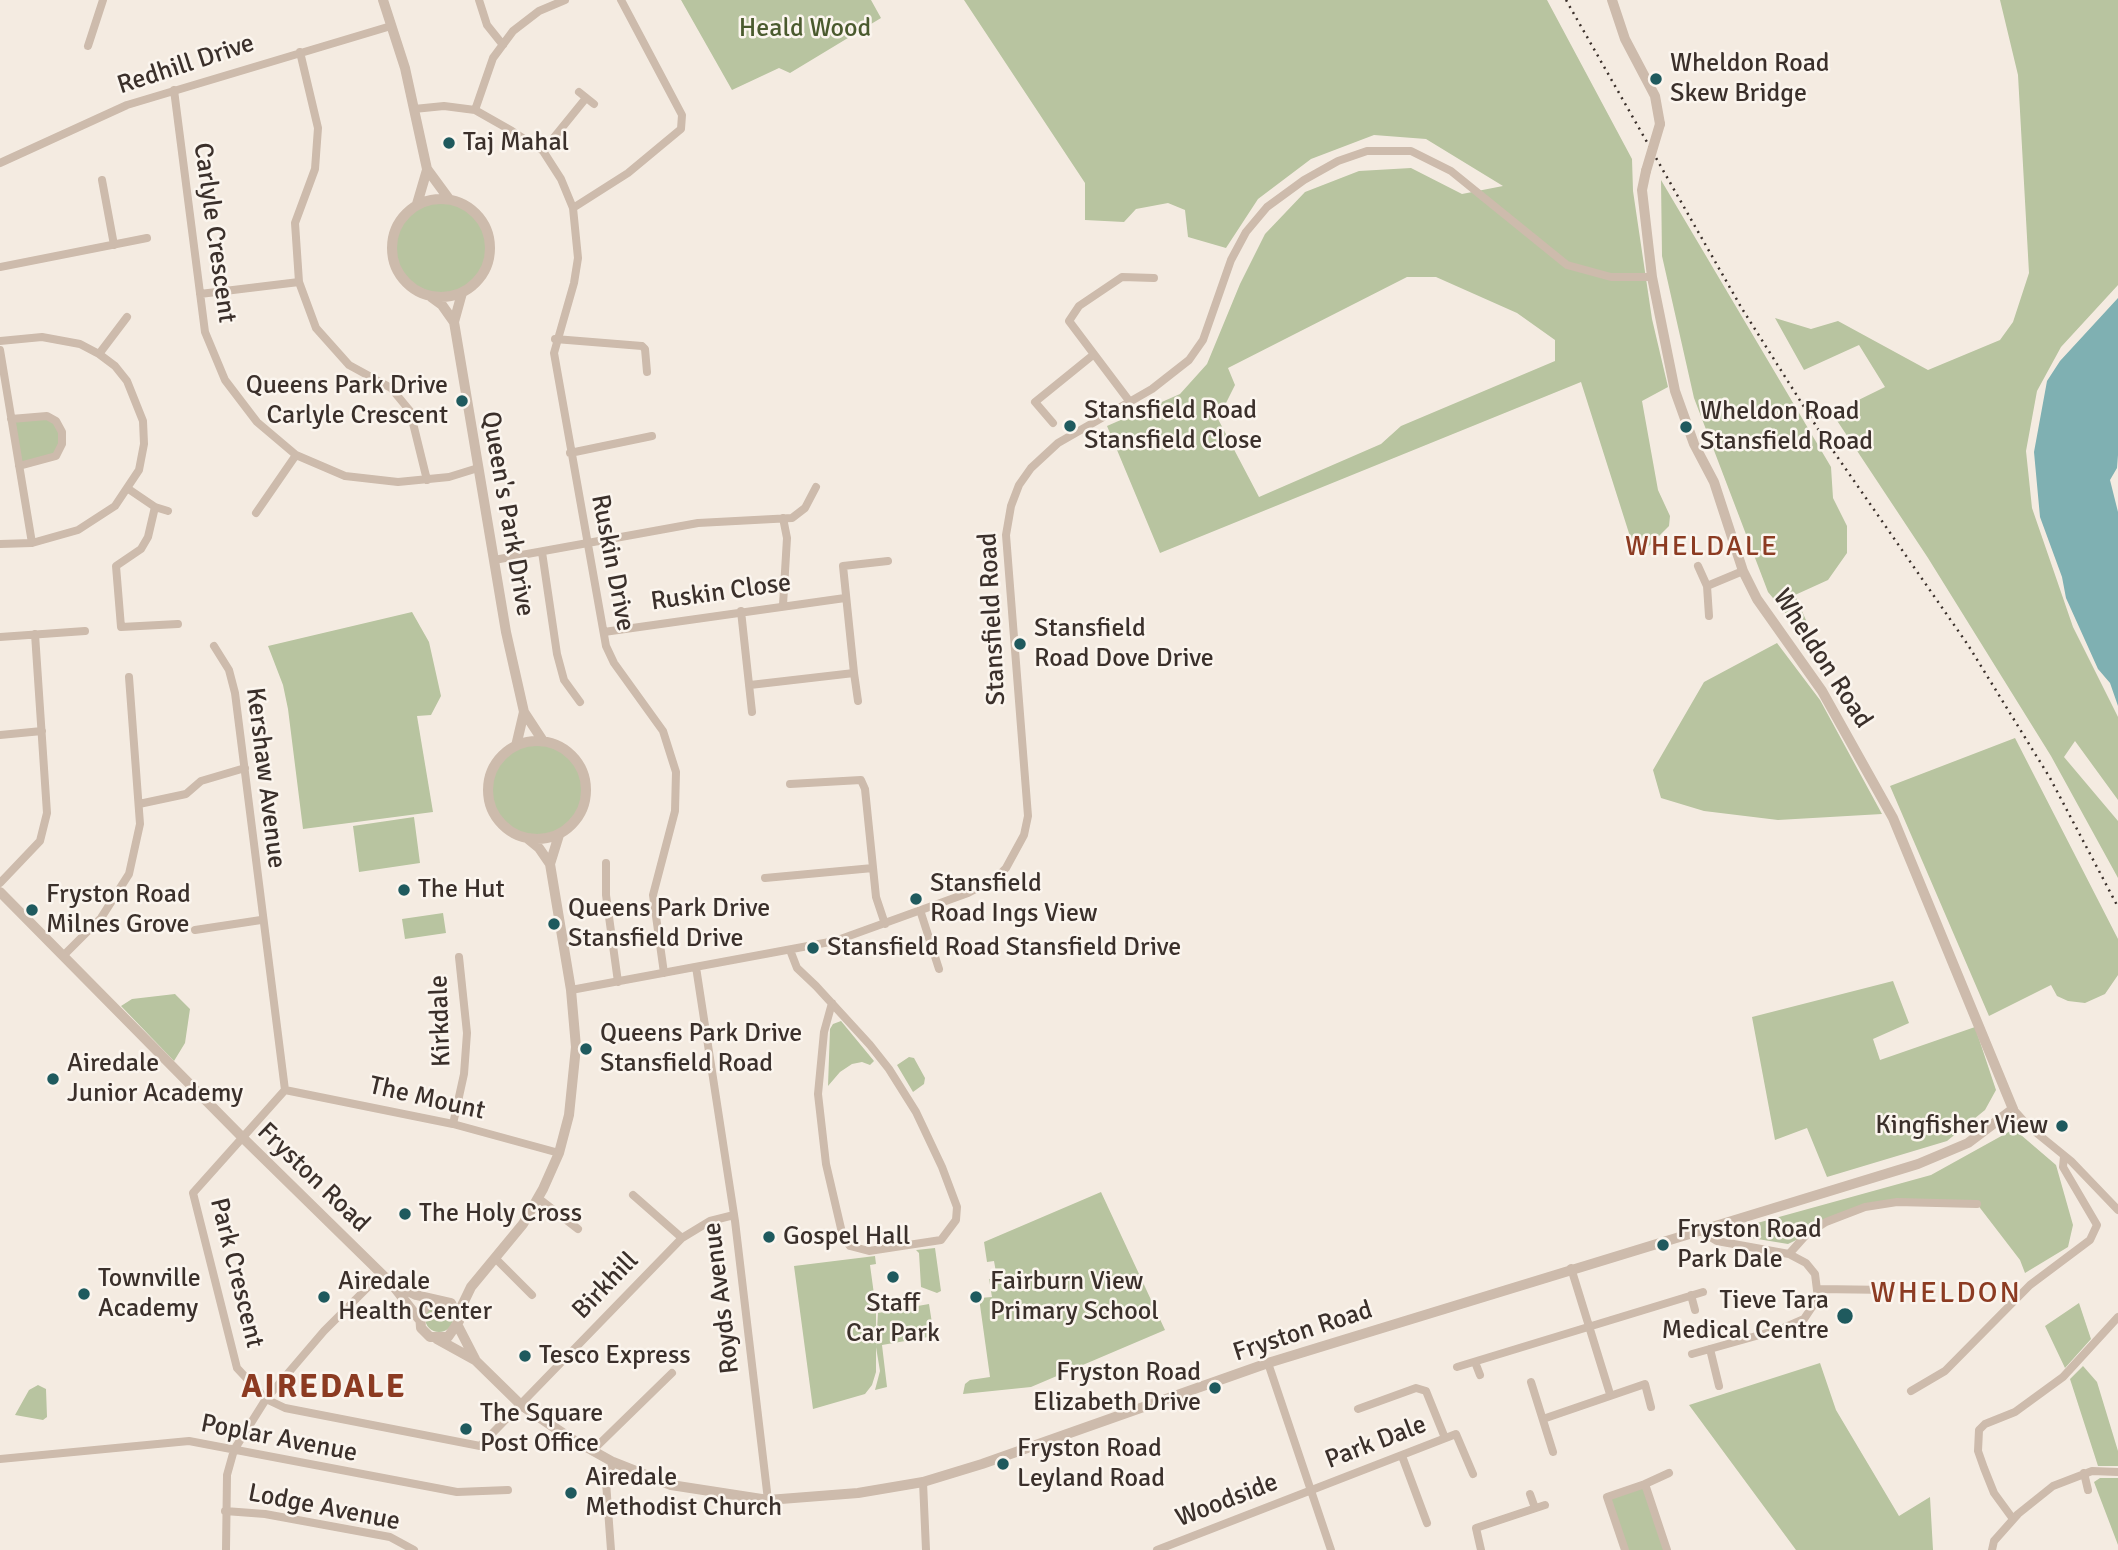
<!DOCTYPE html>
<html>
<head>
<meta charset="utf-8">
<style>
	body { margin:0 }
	canvas { display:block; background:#f4ebe1 }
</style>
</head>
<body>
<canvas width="2118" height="1550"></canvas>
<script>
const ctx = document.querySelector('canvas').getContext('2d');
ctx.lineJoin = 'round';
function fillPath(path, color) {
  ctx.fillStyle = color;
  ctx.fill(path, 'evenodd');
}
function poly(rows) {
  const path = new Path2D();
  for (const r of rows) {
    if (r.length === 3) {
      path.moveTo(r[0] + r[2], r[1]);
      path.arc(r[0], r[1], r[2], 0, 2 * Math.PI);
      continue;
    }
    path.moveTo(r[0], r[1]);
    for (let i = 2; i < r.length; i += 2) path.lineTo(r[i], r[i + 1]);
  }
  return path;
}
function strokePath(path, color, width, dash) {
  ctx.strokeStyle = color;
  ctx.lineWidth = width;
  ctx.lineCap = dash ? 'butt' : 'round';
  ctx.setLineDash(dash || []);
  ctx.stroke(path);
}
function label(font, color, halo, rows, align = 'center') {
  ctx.font = font + ' Signika,sans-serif';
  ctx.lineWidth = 5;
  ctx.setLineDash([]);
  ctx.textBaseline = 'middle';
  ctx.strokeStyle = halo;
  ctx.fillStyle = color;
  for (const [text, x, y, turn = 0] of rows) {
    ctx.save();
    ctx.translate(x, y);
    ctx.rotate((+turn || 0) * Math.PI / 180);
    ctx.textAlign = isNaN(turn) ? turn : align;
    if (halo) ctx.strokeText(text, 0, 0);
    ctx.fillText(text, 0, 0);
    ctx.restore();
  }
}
fillPath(poly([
	[681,0,871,0,881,18,790,73,779,68,732,90],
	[964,0,1547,0,1632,159,1633,191,1652,319,1668,387,1642,401,1658,490,1670,516,1669,526,1645,550,1634,549,1581,382,1160,553,1107,426,1180,394,1207,364,1240,284,1265,234,1305,192,1359,171,1411,168,1462,194,1503,186,1426,139,1374,135,1311,159,1258,199,1226,248,1188,237,1185,210,1168,203,1136,209,1124,222,1085,220,1085,183],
	[1407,277,1436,277,1517,313,1555,340,1555,361,1401,426,1381,444,1259,497,1218,419,1235,385,1228,368],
	[2000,0,2118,0,2118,285,2061,347,2037,391,2026,451,2032,508,2073,627,2118,717,2118,800,2075,741,2064,757,2118,821,2118,878,2051,756,1928,558,1832,413,1885,387,1859,345,1804,370,1775,318,1811,329,1838,321,1928,370,2000,340,2013,322,2029,273,2018,75],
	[1661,180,1831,467,1833,498,1847,526,1847,553,1828,580,1795,595,1822,657,1768,592,1694,398,1662,256],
	[441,248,45],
	[47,416,62,432,56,456,19,466,11,419],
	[412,612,429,642,441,696,431,715,417,716,433,812,303,829,288,709,283,685,268,646],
	[1777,643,1820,700,1882,814,1778,820,1704,811,1661,798,1653,770,1704,682],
	[2015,738,2118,939,2118,975,2105,994,2085,1003,2068,1001,2057,996,2051,985,1989,1016,1890,786],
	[537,790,45],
	[414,817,420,863,359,872,353,826],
	[443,913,446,933,405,939,402,919],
	[1893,981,1909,1023,1873,1039,1880,1060,1975,1027,1996,1090,1985,1110,1947,1141,1827,1177,1807,1128,1775,1140,1752,1017],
	[175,994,190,1009,185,1043,174,1061,121,1006,132,999],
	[841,1021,874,1061,870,1065,862,1062,852,1064,840,1072,828,1086,830,1029,833,1024],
	[909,1057,914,1058,925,1078,924,1084,913,1092,897,1065],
	[2014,1129,2056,1165,2073,1225,2068,1247,2025,1273,2020,1260,1977,1204,1897,1202,1865,1207,1788,1244,1721,1233,1931,1175],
	[1101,1192,1165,1330,1031,1387,963,1394,965,1384,970,1380,990,1377,979,1298,992,1297,989,1279,997,1278,994,1261,987,1262,984,1242],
	[935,1248,941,1291,937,1293,921,1287,919,1253,916,1250],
	[875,1256,876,1264,870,1265,876,1309,876,1372,872,1385,865,1394,813,1409,794,1266],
	[2079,1303,2091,1339,2065,1368,2045,1326],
	[929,1304,934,1336,882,1345,887,1387,875,1390,880,1371,876,1347,878,1313],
	[439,1318,14],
	[1820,1363,1836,1410,1899,1516,1930,1497,1933,1550,1796,1550,1689,1405],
	[2083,1366,2097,1382,2118,1451,2118,1466,2098,1466,2070,1379],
	[38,1385,46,1389,47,1417,43,1420,15,1415,29,1390],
	[2100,1478,2118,1478,2118,1545,2094,1482],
	[1645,1484,1667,1550,1625,1550,1607,1497]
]), '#b8c4a0');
fillPath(poly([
	[2118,298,2118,455,2117,468,2110,480,2118,512,2118,706,2110,683,2098,669,2066,598,2062,577,2040,517,2034,452,2047,381,2060,361]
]), '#7fb0b2');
strokePath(poly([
	[479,0,487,25,503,45],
	[88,46,103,0],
	[300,52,318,128,315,169,295,223,299,282,316,328,349,365,391,388,410,411,427,480],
	[174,90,205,332,225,380,257,422,296,455,345,476,398,482,449,477,478,468],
	[579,92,594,104],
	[414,109,444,106,475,110,512,131,543,151,561,179,573,208,578,258,574,283,554,353,606,646,614,663,663,731,676,772,675,811,653,895,664,973],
	[475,110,493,58,513,31,539,11,565,0],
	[543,151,586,98],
	[0,163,127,105,391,26],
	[102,180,114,245],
	[573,208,628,173,681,129,682,115,621,0],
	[0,267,147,238],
	[200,294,299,282],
	[555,339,642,346,645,349,647,372],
	[0,341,42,337,80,344,99,354,115,366,127,381,143,421,144,444,139,470,115,506,78,530,32,543,0,544],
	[0,350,32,543],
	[99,354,127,317],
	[1130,402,1069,321,1079,306,1122,277,1154,278],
	[11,419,47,416,56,421,62,432,62,444,56,456,19,466],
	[1053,423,1035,402,1093,355],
	[570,453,652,436],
	[127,488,155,507,168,511],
	[155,507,148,537,141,549,116,566,121,627,178,624],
	[256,513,296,455],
	[542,552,557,654,564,680,580,702],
	[494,560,698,523,792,518,805,508,816,487],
	[1698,566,1707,586,1709,616],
	[1707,586,1743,571],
	[783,605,787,538,783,518],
	[741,611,752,712],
	[604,632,845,598],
	[0,637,85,631],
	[214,646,229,670,235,693,285,1090,193,1193,237,1368,266,1399,285,1408,480,1446,682,1238,710,1221,734,1215],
	[854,673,858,701],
	[750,685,854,673,843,566,888,561],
	[0,735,42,731],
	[790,784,861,780,865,789,876,897,885,924],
	[139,804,186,794,201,781,245,768],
	[606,863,606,895,618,982],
	[765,878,873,868],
	[0,883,40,841,47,813,35,634],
	[920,910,939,969],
	[195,930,261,920],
	[790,950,797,968,816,986,870,1045,889,1069,916,1112,942,1167,957,1207,956,1220,941,1240,869,1251,850,1246,843,1237,826,1164,818,1094,824,1032,832,1003],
	[65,954,101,918,129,874,140,824,129,677],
	[696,967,735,1221,768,1500],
	[571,990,835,941,968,893,995,879,1006,868,1024,835,1028,816,1006,535,1011,506,1019,485,1031,468,1058,443,1152,389,1189,360,1203,340,1231,260,1246,232,1267,207,1304,180,1338,161,1367,151,1411,151,1451,171,1567,265,1611,277,1652,277],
	[285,1090,453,1124,559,1153],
	[2013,1109,2028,1126,2071,1161,2118,1210],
	[453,1124,464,1074,467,1033,459,957],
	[633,1195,682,1238],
	[538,1198,578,1229],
	[1789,1254,1806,1235,1826,1222,1865,1207,1897,1202,1977,1204],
	[495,1258,532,1295],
	[1571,1268,1610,1394],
	[1819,1289,1890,1290],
	[1691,1295,1695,1310],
	[1710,1349,1719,1386],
	[1692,1354,1781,1329,1804,1319,1818,1298,1815,1274,1806,1263,1789,1254,1717,1241,1699,1230],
	[1475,1362,1480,1375],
	[1268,1363,1331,1550],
	[1457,1367,1703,1292],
	[1531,1382,1553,1452],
	[1911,1391,1945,1371,2030,1285,2090,1240,2097,1225,2063,1167,2064,1156],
	[1358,1409,1416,1388,1426,1391,1445,1438],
	[1543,1419,1645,1384,1651,1407],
	[592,1451,672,1373],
	[1402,1456,1427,1523],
	[0,1459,189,1441,457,1492,508,1490],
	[2084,1473,2088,1490],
	[923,1482,926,1550],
	[1645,1484,1669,1473],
	[1530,1494,1535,1508],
	[225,1511,265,1514,390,1537,414,1550],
	[2013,1519,1994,1493,1984,1468,1978,1451,1979,1430,1985,1424,2015,1412,2063,1377,2118,1317],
	[226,1550,227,1475,234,1450,266,1399,324,1331,381,1274],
	[611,1550,606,1482,613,1462],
	[1157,1550,1456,1434,1473,1474],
	[1481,1550,1476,1528,1545,1505],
	[1625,1550,1607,1497,1645,1484,1667,1550],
	[1992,1550,1994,1541,2018,1514,2053,1486,2092,1471,2118,1472]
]), '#cdbbac', 8);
strokePath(poly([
	[383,0,405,68,427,169,449,199],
	[1612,0,1625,39,1655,96,1660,124],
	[441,248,49],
	[417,204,427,170],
	[431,297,442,305,454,322,506,632,524,712,543,741],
	[454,322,462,293],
	[537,790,49],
	[516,746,524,712],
	[528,839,539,848,550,864],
	[0,892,243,1138,391,1283,419,1319],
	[395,1285,416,1295,451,1303,459,1321,448,1337,430,1337,421,1328,420,1313,432,1300],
	[458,1314,471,1287,523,1224,543,1189,559,1153,569,1115,576,1047,571,990,550,864,559,835],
	[458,1326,475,1359],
	[437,1339,475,1360,521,1405,570,1438,613,1462,671,1485,768,1500,858,1493,923,1482,982,1464,1268,1363,1918,1164,1968,1143,2013,1109,1893,818,1822,691,1757,599,1743,571,1714,482,1694,444,1675,391,1652,277,1642,190,1646,171]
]), '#cdbbac', 10);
strokePath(poly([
	[1566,0,1741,307,1818,429,1968,645,2050,778,2118,907]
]), '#3b302b', 2.5, [2, 5]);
strokePath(poly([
	[1646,171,1660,124]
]), '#cdbbac', 10);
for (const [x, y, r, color] of [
	[1656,79,7,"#1f5a5e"],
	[449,143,7,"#1f5a5e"],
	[462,401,7,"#1f5a5e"],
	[1070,426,7,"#1f5a5e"],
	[1686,427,7,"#1f5a5e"],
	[1020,644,7,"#1f5a5e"],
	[404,890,7,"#1f5a5e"],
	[916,899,7,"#1f5a5e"],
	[32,910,7,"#1f5a5e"],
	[554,924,7,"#1f5a5e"],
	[813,948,7,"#1f5a5e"],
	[586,1049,7,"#1f5a5e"],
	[53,1079,7,"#1f5a5e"],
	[2062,1126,7,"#1f5a5e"],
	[405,1214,7,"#1f5a5e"],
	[769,1237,7,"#1f5a5e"],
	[1663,1245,7,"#1f5a5e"],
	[893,1277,7,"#1f5a5e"],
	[84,1294,7,"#1f5a5e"],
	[324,1297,7,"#1f5a5e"],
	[976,1297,7,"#1f5a5e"],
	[1845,1316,9,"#1f5a5e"],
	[525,1356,7,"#1f5a5e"],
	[1215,1388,7,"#1f5a5e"],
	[466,1429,7,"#1f5a5e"],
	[1003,1464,7,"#1f5a5e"],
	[571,1493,7,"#1f5a5e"]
]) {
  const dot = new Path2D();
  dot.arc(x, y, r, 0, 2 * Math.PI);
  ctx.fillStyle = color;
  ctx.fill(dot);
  strokePath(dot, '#fbf5ee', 2.5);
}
label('26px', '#4a5a2e', '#fbf5ee', [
	["Heald Wood",805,29]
]);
label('26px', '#3b302b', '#fbf5ee', [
	["Wheldon Road",1670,64],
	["Skew Bridge",1670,94],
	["Taj Mahal",463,143],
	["Queens Park Drive",448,386,"right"],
	["Carlyle Crescent",448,416,"right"],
	["Stansfield Road",1084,411],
	["Stansfield Close",1084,441],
	["Wheldon Road",1700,412],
	["Stansfield Road",1700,442],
	["Stansfield",1034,629],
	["Road Dove Drive",1034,659],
	["Stansfield",930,884],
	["Road Ings View",930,914],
	["The Hut",418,890],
	["Fryston Road",46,895],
	["Milnes Grove",46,925],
	["Queens Park Drive",568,909],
	["Stansfield Drive",568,939],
	["Stansfield Road Stansfield Drive",827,948],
	["Queens Park Drive",600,1034],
	["Stansfield Road",600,1064],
	["Airedale",67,1064],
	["Junior Academy",67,1094],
	["Kingfisher View",2048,1126,"right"],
	["The Holy Cross",419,1214],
	["Fryston Road",1677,1230],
	["Park Dale",1677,1260],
	["Gospel Hall",783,1237],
	["Townville",98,1279],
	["Academy",98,1309],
	["Airedale",338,1282],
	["Health Center",338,1312],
	["Fairburn View",990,1282],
	["Primary School",990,1312],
	["Tieve Tara",1829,1301,"right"],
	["Medical Centre",1829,1331,"right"],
	["Staff",893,1304,"center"],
	["Car Park",893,1334,"center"],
	["Tesco Express",539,1356],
	["Fryston Road",1201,1373,"right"],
	["Elizabeth Drive",1201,1403,"right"],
	["The Square",480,1414],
	["Post Office",480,1444],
	["Fryston Road",1017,1449],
	["Leyland Road",1017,1479],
	["Airedale",585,1478],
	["Methodist Church",585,1508]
], 'left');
label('26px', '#3b302b', '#fbf5ee', [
	["Redhill Drive",186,65,-18],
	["Carlyle Crescent",214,233,82],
	["Queen's Park Drive",507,514,80],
	["Ruskin Drive",612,563,79],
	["Ruskin Close",721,593,-8],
	["Stansfield Road",993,619,-93],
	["Wheldon Road",1822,659,57],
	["Kershaw Avenue",265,778,83],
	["Kirkdale",441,1021,-92],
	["The Mount",427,1099,13],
	["Fryston Road",313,1178,44],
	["Park Crescent",236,1273,76],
	["Birkhill",606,1286,-46],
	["Royds Avenue",722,1298,-97],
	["Fryston Road",1303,1332,-18],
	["Poplar Avenue",279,1439,11],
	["Park Dale",1376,1443,-21],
	["Woodside",1227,1501,-21],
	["Lodge Avenue",324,1508,11]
]);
ctx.letterSpacing = '2px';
label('28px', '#8c3b22', '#fbf5ee', [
	["WHELDALE",1702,548]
]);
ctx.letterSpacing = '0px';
ctx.letterSpacing = '2px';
label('30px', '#8c3b22', '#fbf5ee', [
	["WHELDON",1946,1294]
]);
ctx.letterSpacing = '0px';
ctx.letterSpacing = '2px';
label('bold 33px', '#8c3b22', '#fbf5ee', [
	["AIREDALE",324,1388]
]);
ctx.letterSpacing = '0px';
</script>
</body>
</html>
